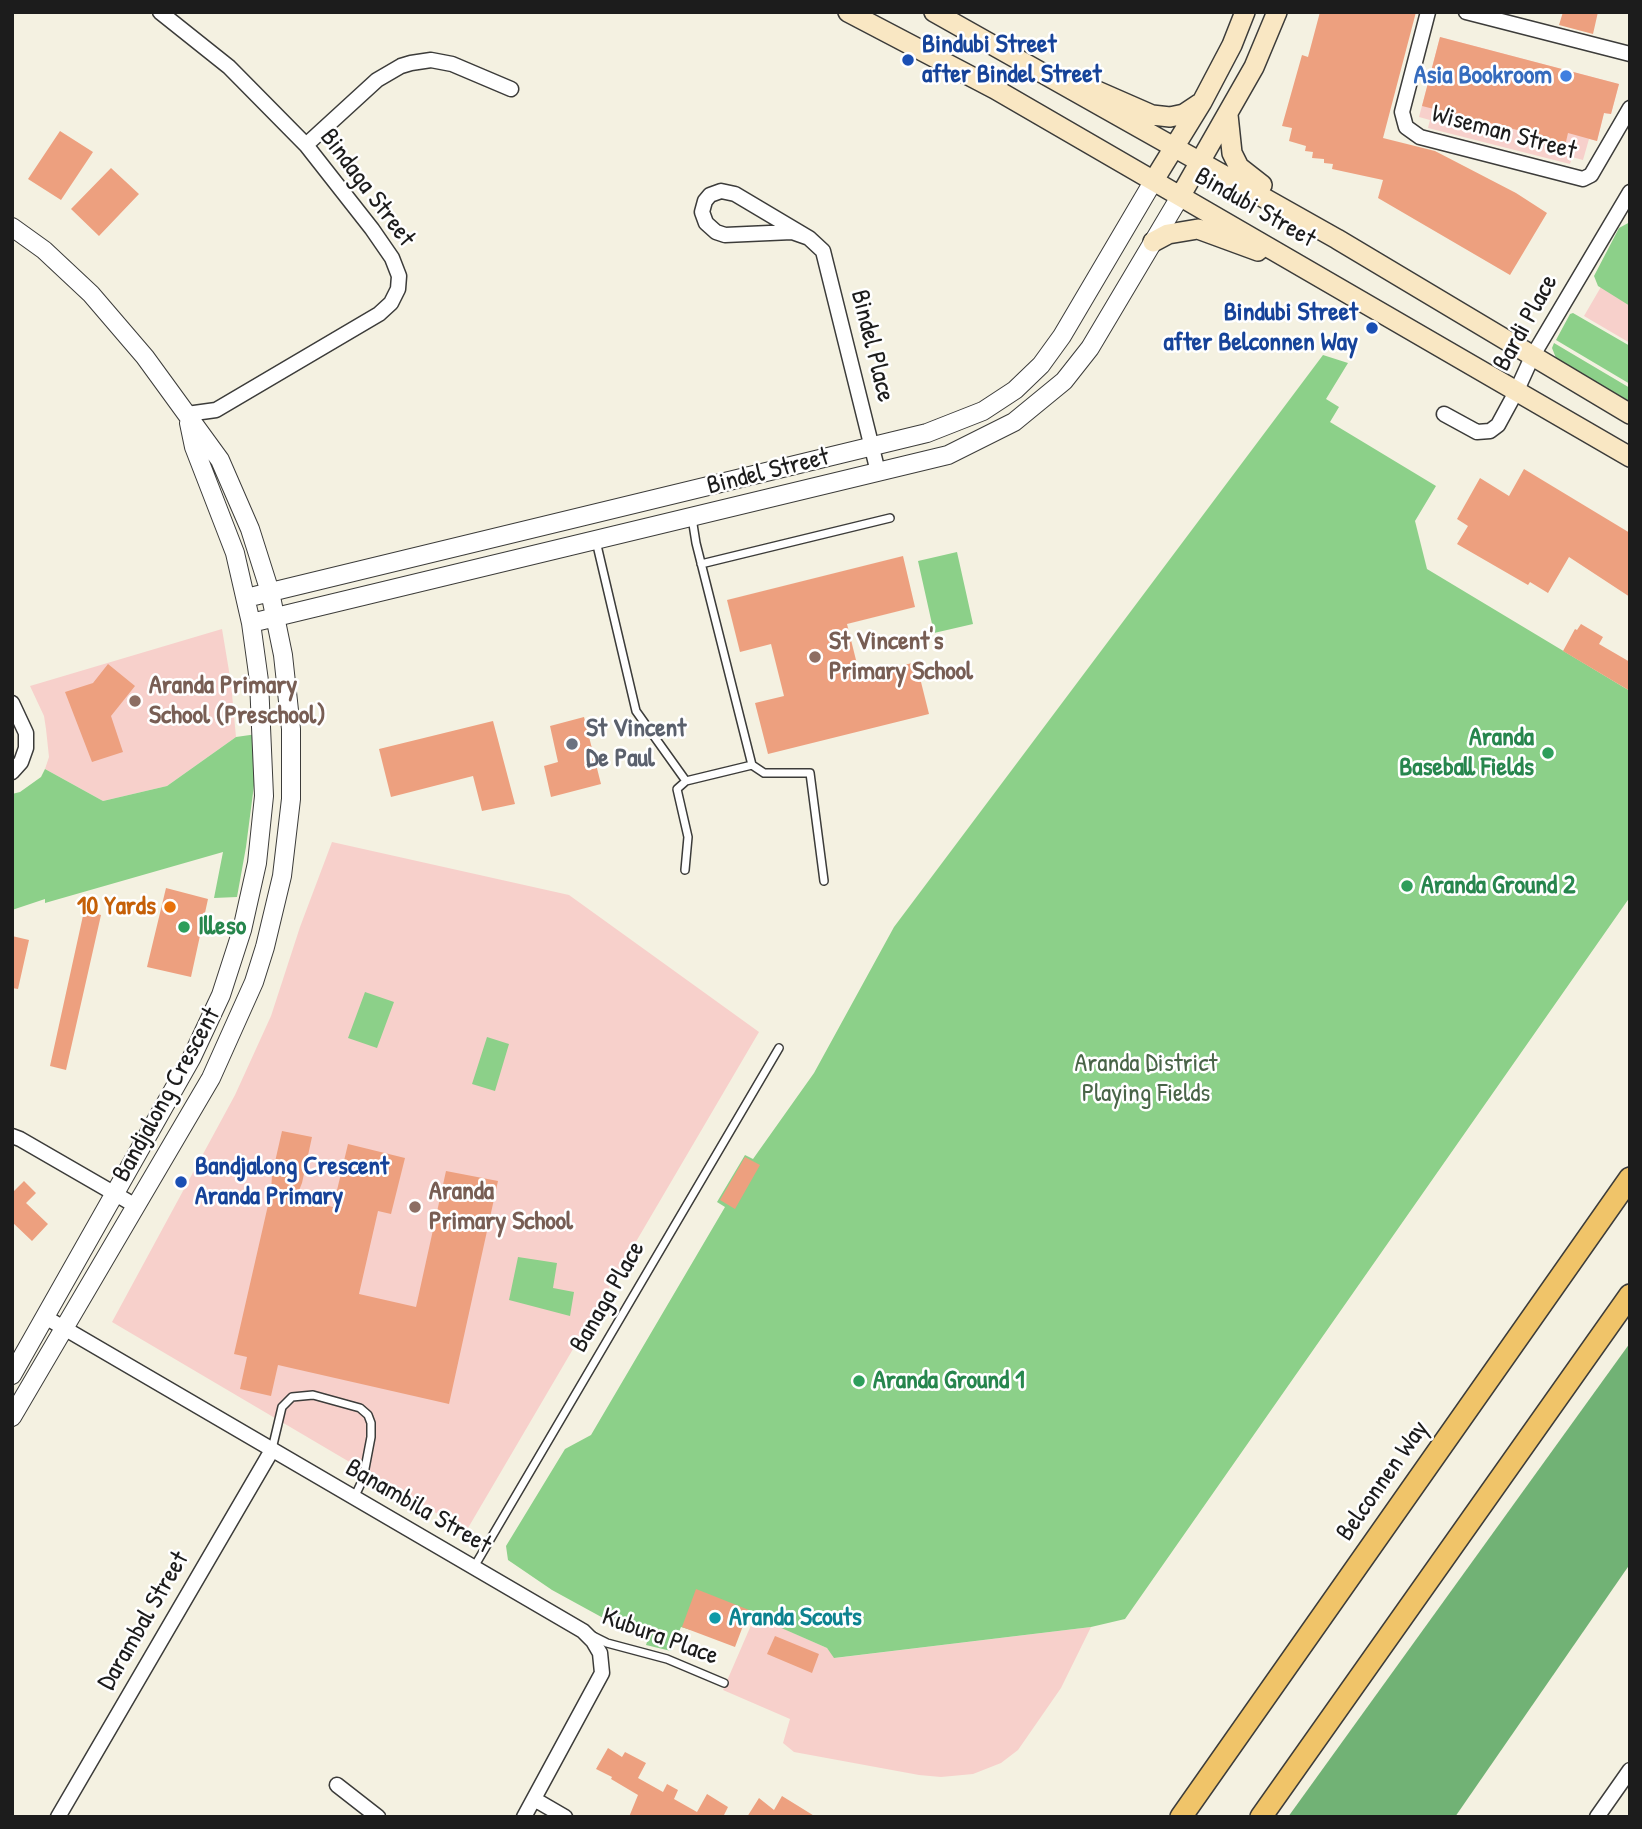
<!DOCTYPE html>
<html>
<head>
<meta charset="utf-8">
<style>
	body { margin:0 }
	#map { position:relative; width:1642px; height:1829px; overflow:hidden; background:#f4f1e1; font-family:"Patrick Hand",sans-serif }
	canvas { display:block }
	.frame { position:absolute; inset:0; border:14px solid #1c1c1c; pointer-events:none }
</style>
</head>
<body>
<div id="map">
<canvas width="1642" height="1829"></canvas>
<div class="frame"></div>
</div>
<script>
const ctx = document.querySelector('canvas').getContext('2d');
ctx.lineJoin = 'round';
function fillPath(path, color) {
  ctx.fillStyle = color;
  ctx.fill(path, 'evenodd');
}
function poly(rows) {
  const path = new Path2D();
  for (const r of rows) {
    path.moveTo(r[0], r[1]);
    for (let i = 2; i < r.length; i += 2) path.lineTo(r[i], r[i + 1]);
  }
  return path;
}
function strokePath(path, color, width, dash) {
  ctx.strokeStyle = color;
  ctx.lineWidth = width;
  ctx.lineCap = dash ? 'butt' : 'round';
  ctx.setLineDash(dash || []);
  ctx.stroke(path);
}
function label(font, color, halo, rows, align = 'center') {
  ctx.font = font + ' "Patrick Hand",sans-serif';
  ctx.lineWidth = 5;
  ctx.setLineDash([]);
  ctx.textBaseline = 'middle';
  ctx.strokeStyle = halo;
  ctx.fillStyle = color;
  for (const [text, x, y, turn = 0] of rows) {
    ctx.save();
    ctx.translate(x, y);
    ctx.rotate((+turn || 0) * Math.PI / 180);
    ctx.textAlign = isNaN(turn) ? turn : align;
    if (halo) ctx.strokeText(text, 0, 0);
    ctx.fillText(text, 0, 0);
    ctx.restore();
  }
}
fillPath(poly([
	[1440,37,1619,84,1611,114,1604,113,1597,141,1589,139,1583,160,1572,157,1570,164,1428,128,1430,120,1419,117],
	[1630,237,1630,343,1584,316],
	[222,629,231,683,236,737,167,786,103,801,45,769,49,757,46,729,44,716,30,686],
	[332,842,569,895,759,1032,468,1528,448,1520,112,1322,235,1095,271,1016,300,927],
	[755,1616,827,1648,835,1658,1091,1627,1061,1688,1018,1750,1001,1763,973,1774,941,1777,919,1775,794,1752,783,1743,790,1719,723,1690]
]), '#f7d0cb');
fillPath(poly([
	[1630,222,1630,306,1598,286,1594,276,1619,228],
	[1573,313,1630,346,1630,384,1556,340,1570,314],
	[1554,343,1630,388,1630,402,1556,358,1552,348],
	[1323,355,1348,363,1326,399,1339,407,1330,422,1436,486,1415,521,1427,569,1630,691,1630,897,1125,1619,1091,1627,834,1658,827,1648,706,1595,691,1630,681,1627,671,1651,646,1645,647,1642,552,1590,508,1560,506,1546,565,1449,591,1435,725,1207,717,1202,745,1155,753,1159,814,1073,894,927],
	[957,552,973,624,934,633,918,561],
	[257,734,257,762,246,847,237,897,214,898,223,852,45,903,45,899,12,910,12,794,20,792,41,777,45,769,103,801,167,786,236,737],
	[365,992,394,1002,377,1048,348,1038],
	[487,1037,509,1044,495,1091,472,1084],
	[518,1257,557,1263,553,1288,574,1292,570,1316,509,1300]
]), '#8cd089');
fillPath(poly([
	[1630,1343,1630,1564,1455,1817,1288,1817]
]), '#71b275');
fillPath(poly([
	[1320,12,1416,12,1383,138,1435,151,1516,193,1547,213,1510,275,1378,198,1383,180,1332,169,1333,164,1324,163,1324,159,1312,158,1313,152,1305,151,1306,146,1289,141,1292,128,1282,126,1302,55,1308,57],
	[1563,12,1598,12,1593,34,1559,25],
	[1440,37,1619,84,1611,114,1604,113,1597,141,1568,133,1565,146,1548,142,1549,138,1422,106],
	[60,131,93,152,61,200,28,179],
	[111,168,139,194,99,236,71,209],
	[1524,469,1630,533,1630,597,1569,557,1548,593,1530,582,1528,585,1457,544,1468,526,1457,519,1480,478,1509,496],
	[903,556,915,607,847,624,860,676,916,662,929,714,768,754,755,703,784,696,771,644,740,652,727,600],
	[1581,624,1603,637,1599,644,1630,662,1630,691,1563,651,1575,629,1577,630],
	[108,664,135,686,111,716,123,752,92,762,65,692,93,683],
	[584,717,601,784,551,797,544,766,558,762,550,726],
	[493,721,515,804,482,811,473,776,391,797,379,749],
	[166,888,208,899,191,977,147,967],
	[84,911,101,915,66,1070,50,1066],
	[12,936,29,940,18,989,12,988],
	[282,1131,312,1137,302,1183,296,1198,333,1207,348,1144,405,1158,391,1214,378,1211,359,1294,416,1307,446,1171,498,1181,449,1404,278,1365,271,1396,240,1389,247,1357,234,1354,271,1192,272,1175],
	[745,1157,760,1165,735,1209,720,1200],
	[24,1181,36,1193,26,1203,48,1224,32,1241,12,1222,12,1189,14,1191],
	[696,1589,749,1610,735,1647,682,1627],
	[775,1636,819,1654,812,1673,767,1654],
	[608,1748,622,1757,625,1752,646,1763,638,1778,663,1792,667,1784,678,1790,674,1799,697,1812,707,1794,728,1807,723,1817,629,1817,638,1795,611,1779,612,1777,596,1769],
	[782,1796,816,1817,747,1817,759,1798,774,1810]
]), '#eda07f');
const service = poly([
	[596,541,636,711,686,781,752,765,696,543,692,518],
	[701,564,890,518],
	[752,765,764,773,810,773,824,881],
	[685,870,688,837,677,789,686,781],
	[272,1449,282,1407,292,1397,313,1395,360,1408,368,1415,371,1423,371,1437,363,1479,354,1498],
	[474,1567,779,1048],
	[593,1636,607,1643,667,1659,724,1683]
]);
const minor = poly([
	[160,12,229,67,306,145,372,229,392,258,399,276,398,289,391,303,379,314,216,410,187,414],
	[1428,12,1402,112,1406,127,1420,137,1583,179,1591,175,1630,108],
	[1466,12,1630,54],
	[306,145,377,80,401,66,411,63,431,60,452,64,511,89],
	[809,238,792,232,725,235,716,232,706,223,702,212,705,201,710,195,721,191,735,194,809,238,823,251,878,472],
	[1444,414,1477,432,1490,431,1498,425,1517,390,1532,357,1630,192],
	[12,703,26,733,26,748,21,762,12,772],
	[12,1136,20,1139,136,1206],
	[45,1317,583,1631,593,1641,600,1653,602,1673,524,1817],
	[337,1785,378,1817],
	[534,1799,565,1817],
	[58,1817,272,1450],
	[1597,1817,1630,1770]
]);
const tertiary = poly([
	[12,227,44,250,91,294,145,357,220,460,250,529,270,592,283,655,291,729,291,799,282,876,265,947,254,982,211,1078,12,1417],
	[246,598,927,433,983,411,1015,390,1041,365,1062,336,1154,180],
	[251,623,948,455,1014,422,1064,381,1090,348,1181,195],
	[12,1375,192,1057,221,995,242,930,257,863,264,796,259,681,251,623,235,553,194,447,189,423]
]);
const secondary = poly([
	[848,12,995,89,1630,457],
	[934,12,1337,239,1630,414],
	[1088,87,1152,115,1170,117,1184,114,1199,104],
	[1228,115,1232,153,1239,167,1262,185],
	[1154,180,1202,102,1232,45,1245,12],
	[1181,195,1254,67,1277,12],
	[1153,242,1168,234,1198,229,1258,251]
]);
const primary = poly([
	[1181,1817,1630,1178],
	[1261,1817,1630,1295]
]);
strokePath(service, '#3c3c3a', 10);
strokePath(minor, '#3c3c3a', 17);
strokePath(tertiary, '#3c3c3a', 20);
strokePath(secondary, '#3c3c3a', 22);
strokePath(primary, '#3c3c3a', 24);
strokePath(service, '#fff', 7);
strokePath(minor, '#fff', 14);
strokePath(tertiary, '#fff', 18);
strokePath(secondary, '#f9e7c3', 19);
strokePath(primary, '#f0c469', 21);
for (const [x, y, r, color] of [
	[908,60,7,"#1a4fb4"],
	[1566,76,7,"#3f7fe0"],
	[1372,328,7,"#1a4fb4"],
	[815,657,7,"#8d6e63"],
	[135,701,7,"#8d6e63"],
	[572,744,7,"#6b7280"],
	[1548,753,7,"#2e9e5b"],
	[1407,886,7,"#2e9e5b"],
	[170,907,7,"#e8710a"],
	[184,927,7,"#2e9e5b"],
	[181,1182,7,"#1a4fb4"],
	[415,1207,7,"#8d6e63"],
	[859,1381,7,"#2e9e5b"],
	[715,1618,7,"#0f9aa8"]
]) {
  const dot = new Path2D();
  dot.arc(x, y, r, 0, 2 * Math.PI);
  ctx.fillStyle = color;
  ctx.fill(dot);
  strokePath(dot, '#fff', 2.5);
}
label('bold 26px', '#164399', '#fff', [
	["Bindubi Street",922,45],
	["after Bindel Street",922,75],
	["Bindubi Street",1358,313,"right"],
	["after Belconnen Way",1358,343,"right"],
	["Bandjalong Crescent",195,1167],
	["Aranda Primary",195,1197]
], 'left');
label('bold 26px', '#366cbe', '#fff', [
	["Asia Bookroom",1552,76]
], 'right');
label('26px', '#1c1c1c', '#fff', [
	["Wiseman Street",1504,133,15],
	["Bindaga Street",367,188,53],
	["Bindubi Street",1255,208,30],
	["Bardi Place",1526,323,-61],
	["Bindel Place",872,346,76],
	["Bindel Street",768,472,-14],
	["Bandjalong Crescent",167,1095,-61],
	["Banaga Place",608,1297,-60],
	["Belconnen Way",1383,1481,-55],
	["Banambila Street",418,1507,30],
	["Darambal Street",144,1621,-60],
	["Kubura Place",660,1637,20]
]);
label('bold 26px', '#785e54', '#fff', [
	["St Vincent's",829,642],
	["Primary School",829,672],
	["Aranda Primary",149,686],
	["School (Preschool)",149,716],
	["Aranda",429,1192],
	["Primary School",429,1222]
], 'left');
label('bold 26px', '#5b616d', '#fff', [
	["St Vincent",586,729],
	["De Paul",586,759]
], 'left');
label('bold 26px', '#27864d', '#fff', [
	["Aranda",1534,738,"right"],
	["Baseball Fields",1534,768,"right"],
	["Aranda Ground 2",1421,886],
	["Illeso",198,927],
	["Aranda Ground 1",873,1381]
], 'left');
label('bold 26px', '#c56008', '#fff', [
	["10 Yards",156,907]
], 'right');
label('26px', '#496448', '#fff', [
	["Aranda District",1146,1064],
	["Playing Fields",1146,1094]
]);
label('bold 26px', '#0d838f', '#fff', [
	["Aranda Scouts",729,1618]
], 'left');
</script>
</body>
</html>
